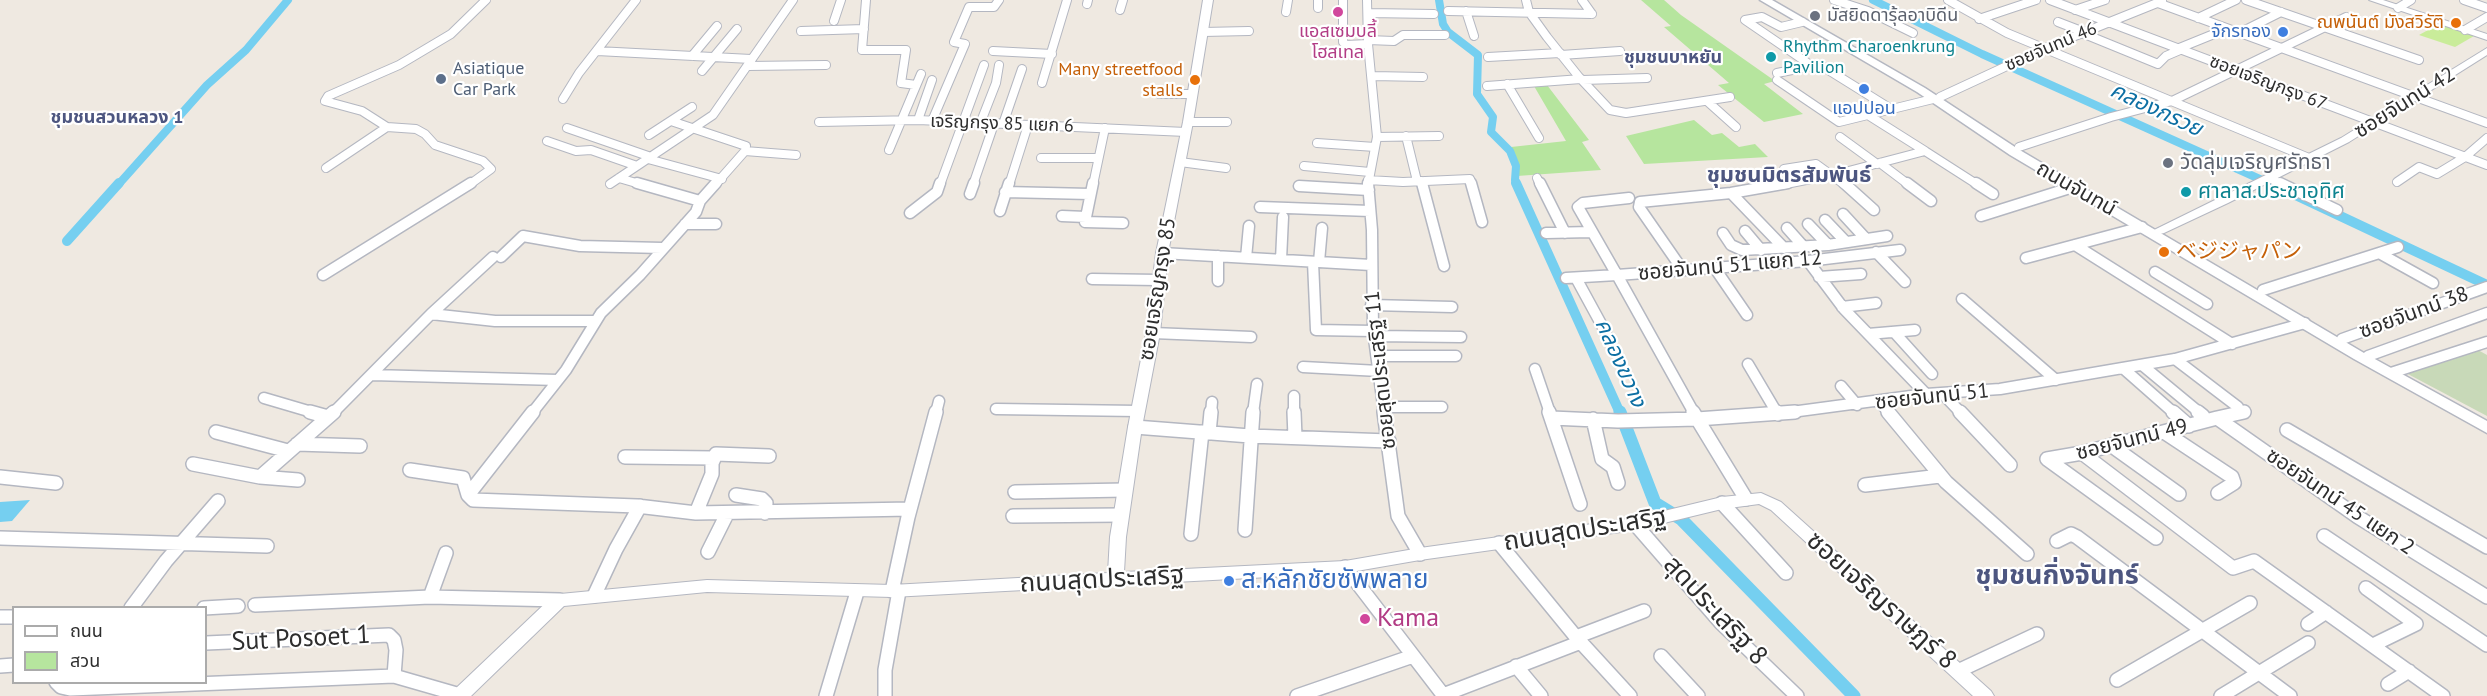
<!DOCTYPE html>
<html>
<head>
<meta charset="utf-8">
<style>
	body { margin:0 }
	#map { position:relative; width:2487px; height:696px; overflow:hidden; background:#efe9e1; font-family:"PT Sans","Noto Sans Thai",sans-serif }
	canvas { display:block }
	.legend { position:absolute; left:12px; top:606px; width:195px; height:78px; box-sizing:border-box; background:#fff; border:2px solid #ababab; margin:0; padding:8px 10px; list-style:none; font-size:18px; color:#2e2e2e }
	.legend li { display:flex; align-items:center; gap:12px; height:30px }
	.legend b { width:30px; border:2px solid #ababab }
</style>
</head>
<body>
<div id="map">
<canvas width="2487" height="696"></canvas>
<ul class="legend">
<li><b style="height:8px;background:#fff"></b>ถนน</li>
<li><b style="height:16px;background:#b6e59e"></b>สวน</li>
</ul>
</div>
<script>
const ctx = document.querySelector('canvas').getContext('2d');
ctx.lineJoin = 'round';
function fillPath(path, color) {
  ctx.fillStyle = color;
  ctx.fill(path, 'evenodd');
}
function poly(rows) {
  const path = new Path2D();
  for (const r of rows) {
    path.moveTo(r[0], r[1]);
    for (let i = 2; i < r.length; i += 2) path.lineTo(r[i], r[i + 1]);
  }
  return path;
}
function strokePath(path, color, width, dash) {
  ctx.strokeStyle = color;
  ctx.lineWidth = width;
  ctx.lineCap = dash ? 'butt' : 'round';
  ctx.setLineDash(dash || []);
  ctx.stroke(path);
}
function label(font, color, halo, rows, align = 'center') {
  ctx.font = font + ' "PT Sans","Noto Sans JP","Noto Sans Thai",sans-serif';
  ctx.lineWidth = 4.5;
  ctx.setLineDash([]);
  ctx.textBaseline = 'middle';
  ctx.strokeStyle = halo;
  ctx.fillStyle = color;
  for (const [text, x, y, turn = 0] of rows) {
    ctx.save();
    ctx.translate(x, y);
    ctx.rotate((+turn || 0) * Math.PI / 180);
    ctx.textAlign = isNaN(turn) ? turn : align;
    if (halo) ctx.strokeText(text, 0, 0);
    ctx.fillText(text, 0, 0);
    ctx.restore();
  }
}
fillPath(poly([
	[1641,0,1664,0,1681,15,1775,81,1764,84,1803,114,1764,122,1718,85,1729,83,1664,27,1671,26],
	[1547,85,1589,140,1582,142,1601,170,1517,176,1518,165,1511,147,1566,141,1534,86],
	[1694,120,1712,135,1722,133,1739,147,1755,144,1768,157,1644,164,1626,136]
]), '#b6e59e');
fillPath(poly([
	[2478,350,2487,355,2487,416,2406,373]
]), '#c8d9b8');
fillPath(poly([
	[2439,24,2474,36,2455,47,2419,35]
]), '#c9ec9a');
fillPath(poly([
	[30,500,12,521,0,522,0,502]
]), '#75cff0');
strokePath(poly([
	[1439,0,1443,24,1448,32,1478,55,1477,94,1493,117,1491,132,1510,151,1516,166,1515,180,1517,185],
	[1873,0,1982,54,2273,185],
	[118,185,207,85,246,50,288,0]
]), '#75cff0', 8);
strokePath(poly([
	[1516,183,1620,413],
	[2270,183,2487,285],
	[67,241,119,183]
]), '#75cff0', 10);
strokePath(poly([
	[1620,412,1655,503,1681,519,1854,696]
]), '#75cff0', 13);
const minorFar2 = poly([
	[866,0,862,50,906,50,901,83,916,85],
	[1318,0,1318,8],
	[1343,0,1343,42,1346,45,1368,44],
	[1367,0,1368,44,1377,137,1368,185],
	[1526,0,1529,12,1547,37,1579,77,1610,110,1626,113,1730,97],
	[1582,0,1592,14],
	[1834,0,1868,11,1913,33],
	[1948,0,2007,33,2309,158],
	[2050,0,2487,165],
	[2246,0,2419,60],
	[2464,0,2487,8],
	[2158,3,2487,123],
	[1087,4,1088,0],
	[2398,8,2411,0],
	[1120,10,1123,0],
	[2075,10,2105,0],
	[1448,11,1592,14],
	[1466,11,1474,36],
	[1286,12,1288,0],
	[1368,13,1434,14],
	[2198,18,2236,0],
	[1979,19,2036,0],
	[834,21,841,0],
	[2058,22,2084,32],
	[2465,30,2487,17],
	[801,31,864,29],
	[1203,32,1249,31],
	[2082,33,2158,64,2166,56,2180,50],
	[2239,33,2281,12],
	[1368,40,1394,41,1403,35,1445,35],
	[2177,49,2214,34],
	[597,51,751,59],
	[993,51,1052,54],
	[1561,55,1620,51],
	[692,56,717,26],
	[1488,57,1560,53],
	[748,66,826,65],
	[1822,66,1891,109],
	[702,71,737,29],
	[1777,73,1812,66,1745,20,1762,17,1781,27,1802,22],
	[1373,76,1423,77],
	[1583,80,1647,78],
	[1777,80,1839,122,1933,99],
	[1042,83,1067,0],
	[1507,84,1539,138],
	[1487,86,1581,79],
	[1159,94,1192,94],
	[1940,97,2050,46,2162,1],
	[563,99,579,73,636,0],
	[1707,101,1736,127],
	[918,120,932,80],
	[671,121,746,146,745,151],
	[932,121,965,44,954,42,969,7,994,7,999,0],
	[819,122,918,120,1186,132],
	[1188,122,1227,122],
	[980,124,996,83,999,65],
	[1003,124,1022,69],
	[567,128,651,157],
	[649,135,692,107],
	[1406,136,1417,181],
	[1377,137,1439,136],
	[1840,137,1877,164],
	[547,141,576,151,591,150,637,166],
	[1317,143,1375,147],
	[2019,147,2111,117,2172,101,2346,17],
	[889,150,921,74],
	[1925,151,1978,185],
	[1041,158,1098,158],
	[648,159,722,179],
	[1180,162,1226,168],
	[1880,163,1909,185],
	[1304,166,1370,172],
	[326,168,387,127],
	[1784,169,1816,164,1845,185],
	[619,178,643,185],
	[1537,178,1540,185],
	[2269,178,2283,185],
	[1368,180,1403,182,1470,179,1472,185],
	[1421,181,1422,185],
	[2397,182,2419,167,2437,174,2465,157,2487,138],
	[610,184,713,115,793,0],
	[469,185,491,169,483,161,435,145,425,134,416,129,387,127,362,111,325,101,328,96,399,65,451,34,486,0],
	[715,185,745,151,796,155],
	[940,185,984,65],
	[973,185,994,124],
	[1009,185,1028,125],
	[1093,185,1105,128],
	[1781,185,1841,173,1925,151,1868,115]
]);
const minorFar1 = poly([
	[637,183,700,201],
	[1093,183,1085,222,1123,223],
	[1368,183,1372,230,1373,331,1384,413],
	[1422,183,1444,266],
	[1471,183,1482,222],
	[1540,183,1565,233],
	[1844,183,1874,210],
	[1907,183,1931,201],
	[1976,183,1993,194],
	[2280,183,2337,210],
	[1299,186,1369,190],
	[1005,192,1090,194],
	[1731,193,1784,248],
	[970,194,974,183],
	[1260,207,1370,211],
	[1000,211,1009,183],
	[910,213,937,192,940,183],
	[1843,214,1866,239],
	[1062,216,1086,217],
	[1981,216,2073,187],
	[1825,220,1846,242],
	[685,224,716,224],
	[1808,224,1828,245],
	[1787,228,1803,246],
	[1745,231,1761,250],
	[1546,233,1591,232],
	[1723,233,1731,245,1742,250,1828,245,1887,236],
	[2075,245,2232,344],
	[1876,252,1905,282],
	[1162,253,1371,265],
	[2379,253,2433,283],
	[1218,256,1218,281],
	[501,257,523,236,580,246,662,248],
	[1246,258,1249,226],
	[2026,258,2142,227],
	[1281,260,1283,217],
	[1808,261,1844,309,1926,394],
	[1313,262,1316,330,1373,331],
	[1319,262,1322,228],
	[1714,267,1747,315],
	[1682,269,1639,207,1640,202,1731,193,1788,183],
	[2155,272,2207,304],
	[323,275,471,183],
	[1819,277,1861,274],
	[1566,278,1617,275,1578,207,1583,203,1629,198],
	[1576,278,1606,333],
	[1092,279,1158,280],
	[2263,290,2398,247],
	[1962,299,2056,380],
	[1371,305,1452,307],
	[1842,307,1876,303],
	[431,314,495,321,596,321],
	[1894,332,1932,374],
	[1153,333,1251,337],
	[1868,334,1915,330],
	[1375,336,1461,337],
	[2342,339,2487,287],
	[1377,356,1456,356],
	[2368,356,2487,313],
	[2175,359,2238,407],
	[1748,364,1777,413],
	[2142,365,2200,413],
	[1303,367,1379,371],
	[1535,369,1550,413],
	[2124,369,2174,413],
	[2391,373,2487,342],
	[372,375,558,380],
	[1841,386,1857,405],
	[1942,393,1961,413],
	[1294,396,1294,413],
	[264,398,315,413],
	[1880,402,1889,413],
	[1384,407,1442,407],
	[996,409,1138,411],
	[333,413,431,314,493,257],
	[532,413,566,370,601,313,640,275,696,212,700,201,716,183],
	[936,413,939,401],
	[1211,413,1212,402],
	[1253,413,1257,384],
	[1694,413,1617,275,1808,261,1900,250],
	[1784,413,1926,394,2000,389,2175,359,2305,323],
	[2239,413,2244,412]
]);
const minor = poly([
	[310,412,328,417],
	[1294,412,1295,437],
	[1384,412,1398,516,1420,554],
	[1549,412,1580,504],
	[1693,412,1746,499],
	[1777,412,1778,414],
	[1888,412,1946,482,2027,554],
	[1960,412,2010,465],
	[2173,412,2189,426],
	[2198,412,2203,416],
	[2244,412,2217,418,2358,517,2487,597],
	[1552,418,1618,421,1697,419,1795,412],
	[1593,419,1602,459,1613,467,1618,483],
	[1135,427,1250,436,1389,441],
	[2287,430,2487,547],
	[216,432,288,451],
	[2164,432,2232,477,2234,483,2218,493],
	[1209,433,1211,412],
	[297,444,360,446],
	[2112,446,2179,494],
	[2082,453,2233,568,2254,561,2443,696],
	[625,457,714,458],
	[2047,459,2082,453,2217,418],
	[2047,459,2156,538],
	[193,464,260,477,334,412],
	[410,470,463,478,468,495,473,500,637,506,696,513,910,509],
	[0,477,56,483],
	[260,477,298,480],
	[1865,485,1940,476],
	[1015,492,1125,490],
	[468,495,533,412],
	[736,495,762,499,766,503,765,513],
	[1722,503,1786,573],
	[696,513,712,474,712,463,716,454,769,456],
	[1013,516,1121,515],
	[1635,524,1721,623,1797,696],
	[1245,530,1253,412],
	[1191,534,1202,432],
	[2324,536,2487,645],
	[0,538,267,546],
	[2057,541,2071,534,2077,537,2290,696],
	[1499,543,1576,637,1630,696],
	[708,552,727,514],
	[1345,567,1444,696],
	[2366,588,2416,624,2373,645],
	[892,591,908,517,936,412],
	[594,596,616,549,640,506],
	[430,597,446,553],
	[255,605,430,597,560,600],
	[131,608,166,561,218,501],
	[204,608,238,606],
	[0,617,14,617],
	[2308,624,2326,612],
	[1576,637,1644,611],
	[206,643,389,635,394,640,396,650,394,676],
	[1661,656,1698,696],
	[0,666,14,665],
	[1516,666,1541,696],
	[1958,671,2037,634],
	[2117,680,2250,603],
	[56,682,61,687,70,689,394,676,460,695],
	[2388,684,2409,671],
	[1443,695,1581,642],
	[826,696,857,592],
	[885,696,885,670,899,591],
	[1297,696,1413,656],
	[2221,696,2308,643]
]);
const tertiary = poly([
	[1203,0,1213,0,1193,122,1168,253,1160,333,1142,427,1126,537,1124,572,1345,561,1420,548,1635,518,1722,497,1761,493,1781,502,1991,691,1994,696,1973,696,1771,510,1759,504,1722,509,1635,530,1420,560,1345,573,892,597,707,592,564,606,471,696,450,696,453,691,554,595,560,594,707,580,892,585,1108,573,1110,537,1128,427,1146,333,1156,253,1183,122,1203,0],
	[2369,0,2383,0,2487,34,2487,40,2369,0],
	[2487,48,2487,55,2349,142,2228,203,2164,233,2160,234,2154,230,2341,138,2487,48]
]);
const secondary = poly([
	[1760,0,1772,0,1925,88,2018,149,2364,353,2487,421,2487,433,2354,359,2010,155,1917,92,1760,0]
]);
strokePath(minorFar2, '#b4b7c1', 10);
strokePath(minorFar1, '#b4b7c1', 13);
strokePath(minor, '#b4b7c1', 16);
strokePath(tertiary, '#b4b7c1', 2);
strokePath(secondary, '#b4b7c1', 3);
strokePath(minorFar2, '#fff', 8);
strokePath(minorFar1, '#fff', 10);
strokePath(minor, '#fff', 13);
fillPath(tertiary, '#fff');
fillPath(secondary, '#fff');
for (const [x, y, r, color] of [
	[1338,12,6,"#d1479c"],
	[1815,16,6,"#6b7280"],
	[2456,23,6,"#e8710a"],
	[2283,32,6,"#3f7fe0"],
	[1771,57,6,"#0f9aa8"],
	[441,79,6,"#5c6f8a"],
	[1195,80,6,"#e8710a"],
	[1864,89,6,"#3f7fe0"],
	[2168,163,6,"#6b7280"],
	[2186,192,6,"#0f9aa8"],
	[2164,252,6,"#e8710a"],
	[1229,581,6,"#3f7fe0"],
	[1365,619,6,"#d1479c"]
]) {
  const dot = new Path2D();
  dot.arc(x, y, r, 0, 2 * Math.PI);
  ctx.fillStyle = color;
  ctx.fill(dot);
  strokePath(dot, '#fff', 2);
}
label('18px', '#5b616d', '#fff', [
	["มัสยิดดารุ้ลอาบิดีน",1827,16]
], 'left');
label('18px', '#c56008', '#fff', [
	["ณพนันต์ มังสวิรัติ",2444,23],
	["Many streetfood",1183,70],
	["stalls",1183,91]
], 'right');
label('18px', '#b23c85', '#fff', [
	["แอสเซมบลี้",1338,32],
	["โฮสเทล",1338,53]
]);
label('18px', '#366cbe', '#fff', [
	["จักรทอง",2271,32],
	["แอปปอน",1864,109,"center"]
], 'right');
label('18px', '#0d838f', '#fff', [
	["Rhythm Charoenkrung",1783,47],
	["Pavilion",1783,68]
], 'left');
label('18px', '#2e2e2e', '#fff', [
	["ซอยจันทน์ 46",2051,47,-23],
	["ซอยเจริญกรุง 67",2268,83,21],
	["เจริญกรุง 85 แยก 6",1002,124,2]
]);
label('bold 18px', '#4d5680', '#fff', [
	["ชุมชนบาหยัน",1673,58],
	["ชุมชนสวนหลวง 1",117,118]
]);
label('18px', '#4e5e75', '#fff', [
	["Asiatique",453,69],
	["Car Park",453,90]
], 'left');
label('21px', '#2e2e2e', '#fff', [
	["ซอยจันทน์ 42",2405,103,-32],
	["ถนนจันทน์",2076,189,30],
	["ซอยจันทน์ 51 แยก 12",1730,266,-5],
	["ซอยเจริญกรุง 85",1158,289,-81],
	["ซอยจันทน์ 38",2414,313,-20],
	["ซอยสุดประเสริฐ 11",1381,370,-96],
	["ซอยจันทน์ 51",1932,397,-6],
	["ซอยจันทน์ 49",2132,440,-14],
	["ซอยจันทน์ 45 แยก 2",2340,502,34]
]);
label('21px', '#5b616d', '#fff', [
	["วัดลุ่มเจริญศรัทธา",2180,163]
], 'left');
label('21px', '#0d838f', '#fff', [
	["ศาลาส.ประชาอุทิศ",2198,192]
], 'left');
label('21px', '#c56008', '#fff', [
	["ベジジャパン",2176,252]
], 'left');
label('italic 22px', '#0d6fa3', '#fff', [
	["คลองกรวย",2156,110,25],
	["คลองขวาง",1620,363,66]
]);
label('bold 22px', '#4d5680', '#fff', [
	["ชุมชนมิตรสัมพันธ์",1789,176]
]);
label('26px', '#2e2e2e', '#fff', [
	["ถนนสุดประเสริฐ",1585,530,-9],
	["ถนนสุดประเสริฐ",1102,580,-3],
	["ซอยเจริญราษฎร์ 8",1881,601,42],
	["สุดประเสริฐ 8",1715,611,47],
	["Sut Posoet 1",301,639,-3]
]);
label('26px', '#366cbe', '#fff', [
	["ส.หลักชัยซัพพลาย",1241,581]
], 'left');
label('26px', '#b23c85', '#fff', [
	["Kama",1377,619]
], 'left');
label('bold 27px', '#4d5680', '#fff', [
	["ชุมชนกิ่งจันทร์",2057,576]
]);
</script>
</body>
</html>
